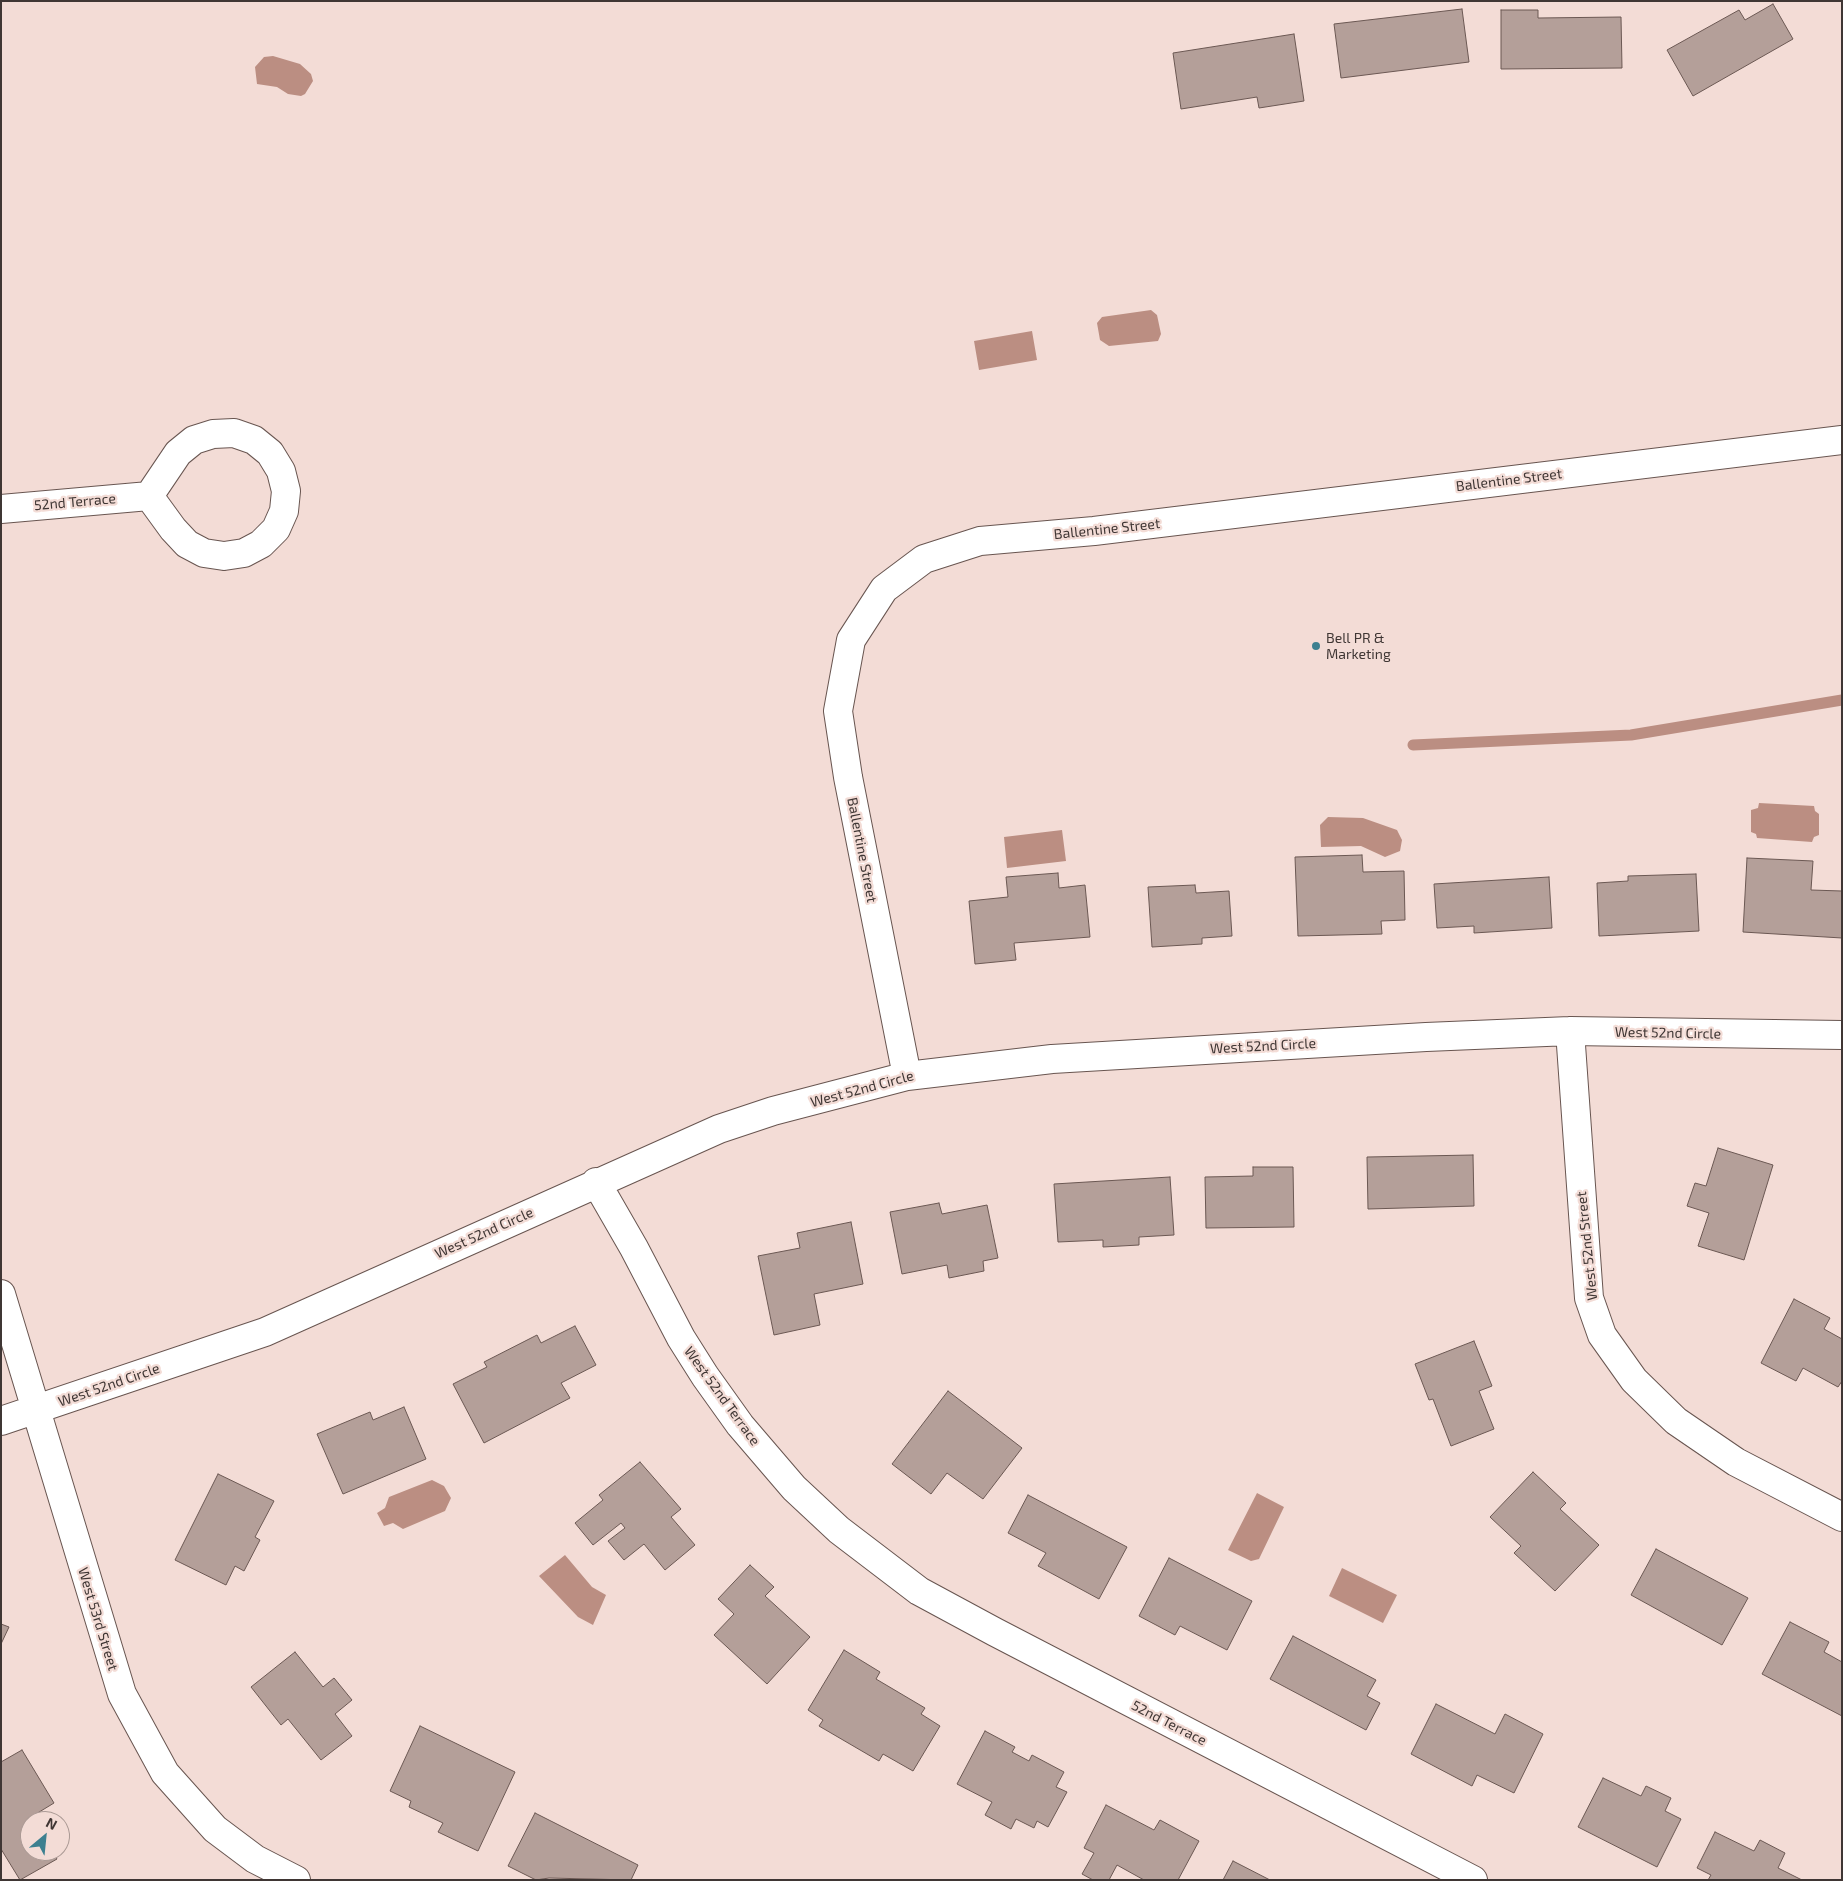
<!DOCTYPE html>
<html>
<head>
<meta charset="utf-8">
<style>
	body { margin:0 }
	#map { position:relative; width:1843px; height:1881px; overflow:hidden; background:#f3dcd6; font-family:"Exo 2",sans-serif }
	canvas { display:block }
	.frame { position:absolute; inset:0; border:2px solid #3f3634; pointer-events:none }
	.north { position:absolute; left:20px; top:1811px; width:50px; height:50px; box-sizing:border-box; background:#f3dcd6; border:1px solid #ab9a95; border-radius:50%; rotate:28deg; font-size:14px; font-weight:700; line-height:20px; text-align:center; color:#3f3634 }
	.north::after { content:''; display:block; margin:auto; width:18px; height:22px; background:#3d8090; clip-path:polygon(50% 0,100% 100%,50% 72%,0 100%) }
</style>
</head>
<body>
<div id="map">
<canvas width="1843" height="1881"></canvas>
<div class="frame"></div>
<div class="north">N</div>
</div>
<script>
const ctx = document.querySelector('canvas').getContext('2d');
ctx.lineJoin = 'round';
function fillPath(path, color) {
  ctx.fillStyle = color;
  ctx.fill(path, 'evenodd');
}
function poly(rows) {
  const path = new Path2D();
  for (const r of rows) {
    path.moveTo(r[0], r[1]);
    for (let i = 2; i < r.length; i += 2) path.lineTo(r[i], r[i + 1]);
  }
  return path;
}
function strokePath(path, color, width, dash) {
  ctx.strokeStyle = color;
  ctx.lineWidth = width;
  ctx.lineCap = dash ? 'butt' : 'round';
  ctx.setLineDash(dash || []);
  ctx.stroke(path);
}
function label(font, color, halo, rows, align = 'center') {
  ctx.font = font + ' "Exo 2",sans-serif';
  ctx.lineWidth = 4.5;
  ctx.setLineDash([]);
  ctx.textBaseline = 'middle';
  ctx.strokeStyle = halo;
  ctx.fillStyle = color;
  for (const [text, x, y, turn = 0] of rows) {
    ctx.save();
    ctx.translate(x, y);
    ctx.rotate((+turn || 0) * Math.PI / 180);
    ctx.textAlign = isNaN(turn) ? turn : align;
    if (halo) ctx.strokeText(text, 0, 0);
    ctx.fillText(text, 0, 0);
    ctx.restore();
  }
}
fillPath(poly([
	[273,56,300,64,311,74,313,81,305,94,301,96,288,94,277,87,257,84,255,67,264,57],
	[1151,310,1157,315,1161,334,1158,341,1109,346,1100,340,1097,323,1102,317],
	[1032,331,1037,360,979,370,974,341],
	[1759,803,1814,806,1815,811,1819,814,1819,835,1814,837,1812,842,1757,838,1756,834,1751,832,1751,810,1758,808],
	[1328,817,1363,818,1397,830,1402,840,1400,851,1385,857,1361,846,1321,847,1320,825],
	[1062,830,1066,861,1007,868,1004,837],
	[432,1480,444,1486,451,1498,445,1511,403,1529,393,1523,384,1526,377,1513,385,1508,389,1497],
	[1257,1493,1284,1507,1259,1559,1251,1561,1228,1550],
	[565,1555,592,1587,606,1595,593,1625,578,1617,539,1576],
	[1342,1568,1397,1595,1383,1623,1329,1596]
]), '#bb8e82');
strokePath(poly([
	[1413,745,1631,735,1842,700]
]), '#bb8e82', 11);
const building = poly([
	[1773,4,1793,39,1693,96,1667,50,1739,10,1745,20,1773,4],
	[1462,9,1469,62,1341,78,1334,24,1462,9],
	[1501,10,1538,10,1538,18,1621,17,1622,68,1501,69,1501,10],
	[1294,34,1304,101,1259,108,1257,97,1181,109,1173,53,1294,34],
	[1362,855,1363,872,1404,871,1405,920,1381,921,1382,934,1298,936,1295,857,1362,855],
	[1747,858,1813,861,1811,890,1842,891,1842,938,1743,932,1747,858],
	[1058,873,1059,888,1085,885,1090,937,1014,943,1016,960,975,964,969,901,1008,897,1006,877,1058,873],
	[1696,874,1699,931,1599,936,1597,883,1628,881,1628,876,1696,874],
	[1549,877,1552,928,1474,933,1474,926,1437,928,1434,884,1549,877],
	[1195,885,1196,893,1229,891,1232,936,1202,938,1202,944,1152,947,1148,887,1195,885],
	[1718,1148,1773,1165,1744,1260,1698,1246,1709,1213,1687,1206,1695,1183,1706,1186,1718,1148],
	[1473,1155,1474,1206,1368,1209,1367,1157,1473,1155],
	[1253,1167,1293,1167,1294,1227,1206,1228,1205,1177,1253,1176,1253,1167],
	[1170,1177,1174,1235,1139,1237,1139,1245,1103,1247,1103,1240,1058,1242,1054,1184,1170,1177],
	[939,1203,942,1214,987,1205,998,1258,983,1261,984,1271,949,1278,947,1265,902,1274,890,1212,939,1203],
	[851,1222,863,1284,814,1294,820,1325,774,1335,758,1256,800,1248,797,1233,851,1222],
	[1794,1299,1830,1318,1824,1329,1842,1339,1842,1381,1838,1387,1803,1368,1796,1381,1761,1363,1794,1299],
	[575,1326,596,1365,561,1383,570,1398,484,1443,453,1384,487,1367,484,1362,537,1335,541,1343,575,1326],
	[1474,1341,1492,1386,1479,1391,1494,1429,1451,1446,1433,1399,1429,1400,1415,1364,1474,1341],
	[948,1391,1022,1448,983,1499,947,1473,931,1494,892,1464,948,1391],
	[404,1407,426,1459,343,1494,317,1434,370,1412,373,1420,404,1407],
	[640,1462,681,1509,671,1517,695,1545,665,1570,644,1544,624,1560,608,1541,625,1528,621,1523,593,1545,575,1523,603,1500,599,1495,640,1462],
	[1533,1472,1566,1503,1560,1509,1599,1545,1555,1591,1514,1553,1521,1546,1490,1517,1533,1472],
	[218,1474,274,1501,255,1537,260,1540,244,1571,235,1566,226,1585,175,1560,218,1474],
	[1028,1495,1127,1547,1099,1599,1038,1566,1046,1553,1008,1533,1028,1495],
	[1656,1549,1748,1598,1722,1645,1631,1595,1656,1549],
	[1169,1558,1252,1601,1227,1650,1180,1626,1175,1635,1139,1616,1169,1558],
	[750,1565,774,1587,765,1596,810,1637,767,1684,714,1635,734,1614,718,1599,750,1565],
	[1790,1622,1829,1642,1824,1652,1842,1662,1842,1716,1762,1674,1790,1622],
	[1,1624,9,1627,1,1644,1,1624],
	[1293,1636,1376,1680,1367,1696,1380,1703,1366,1730,1270,1679,1293,1636],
	[844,1650,880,1672,876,1679,925,1708,921,1714,940,1726,913,1771,883,1754,879,1761,819,1726,823,1720,808,1710,844,1650],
	[295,1652,323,1687,334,1678,352,1700,335,1714,352,1736,321,1760,288,1719,281,1725,251,1687,295,1652],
	[1436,1704,1495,1734,1505,1714,1543,1734,1514,1793,1477,1775,1472,1786,1411,1754,1436,1704],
	[420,1726,515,1772,478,1851,438,1832,443,1823,409,1807,411,1801,390,1791,420,1726],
	[985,1731,1015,1747,1012,1752,1029,1761,1032,1755,1064,1772,1056,1787,1067,1792,1048,1827,1037,1821,1034,1828,1016,1819,1011,1829,985,1815,992,1802,957,1784,985,1731],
	[22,1750,54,1803,31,1817,33,1821,30,1821,30,1851,52,1851,57,1859,20,1880,1,1849,1,1762,22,1750],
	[1603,1778,1641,1796,1646,1786,1671,1798,1665,1811,1681,1819,1657,1867,1578,1827,1603,1778],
	[1106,1805,1154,1830,1160,1820,1199,1841,1178,1880,1144,1880,1117,1865,1109,1880,1093,1880,1082,1874,1094,1853,1084,1848,1106,1805],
	[535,1813,638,1865,631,1880,549,1878,536,1880,508,1866,535,1813],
	[1715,1832,1754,1851,1760,1840,1785,1853,1778,1868,1802,1880,1708,1880,1711,1875,1697,1868,1715,1832],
	[1233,1861,1270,1880,1223,1880,1233,1861]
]);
fillPath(building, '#b49f99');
strokePath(building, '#6b5853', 1);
const minor = poly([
	[234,433,254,440,270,453,281,471,286,491,284,511,276,529,261,544,244,553,224,556,204,553,187,544,173,529,149,496,178,453,194,440,213,434,234,433],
	[1,509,149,496],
	[1570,1031,1589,1298,1602,1335,1634,1380,1676,1421,1736,1462,1842,1517],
	[907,1076,848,777,838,711,851,640,884,589,924,559,980,541,1094,531,1842,440],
	[596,1182,634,1248,681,1338,705,1376,740,1425,794,1488,839,1530,919,1591,995,1632,1473,1880],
	[1,1294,122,1694,165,1773,215,1829,255,1859,296,1880],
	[1,1421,265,1332,719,1129,773,1111,907,1076,1052,1059,1426,1037,1570,1031,1842,1035]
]);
strokePath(minor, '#685550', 30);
strokePath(minor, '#fff', 28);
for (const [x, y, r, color] of [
	[1316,646,5,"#3d8090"]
]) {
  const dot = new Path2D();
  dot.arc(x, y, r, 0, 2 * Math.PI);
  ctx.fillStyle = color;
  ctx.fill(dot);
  strokePath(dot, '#f3dcd6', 2);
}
label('14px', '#3f3634', '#f3dcd6', [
	["Ballentine Street",1509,480,-7],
	["52nd Terrace",75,502,-5],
	["Ballentine Street",1107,529,-6],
	["Ballentine Street",862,850,79],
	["West 52nd Circle",1668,1033,1],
	["West 52nd Circle",1263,1046,-3],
	["West 52nd Circle",862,1089,-15],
	["West 52nd Circle",484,1233,-24],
	["West 52nd Street",1587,1246,-96],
	["West 52nd Circle",109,1385,-19],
	["West 52nd Terrace",722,1396,54],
	["West 53rd Street",98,1619,73],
	["52nd Terrace",1169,1723,27]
]);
label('14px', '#3f3634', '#f3dcd6', [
	["Bell PR &",1326,638],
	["Marketing",1326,654]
], 'left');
</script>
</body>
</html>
